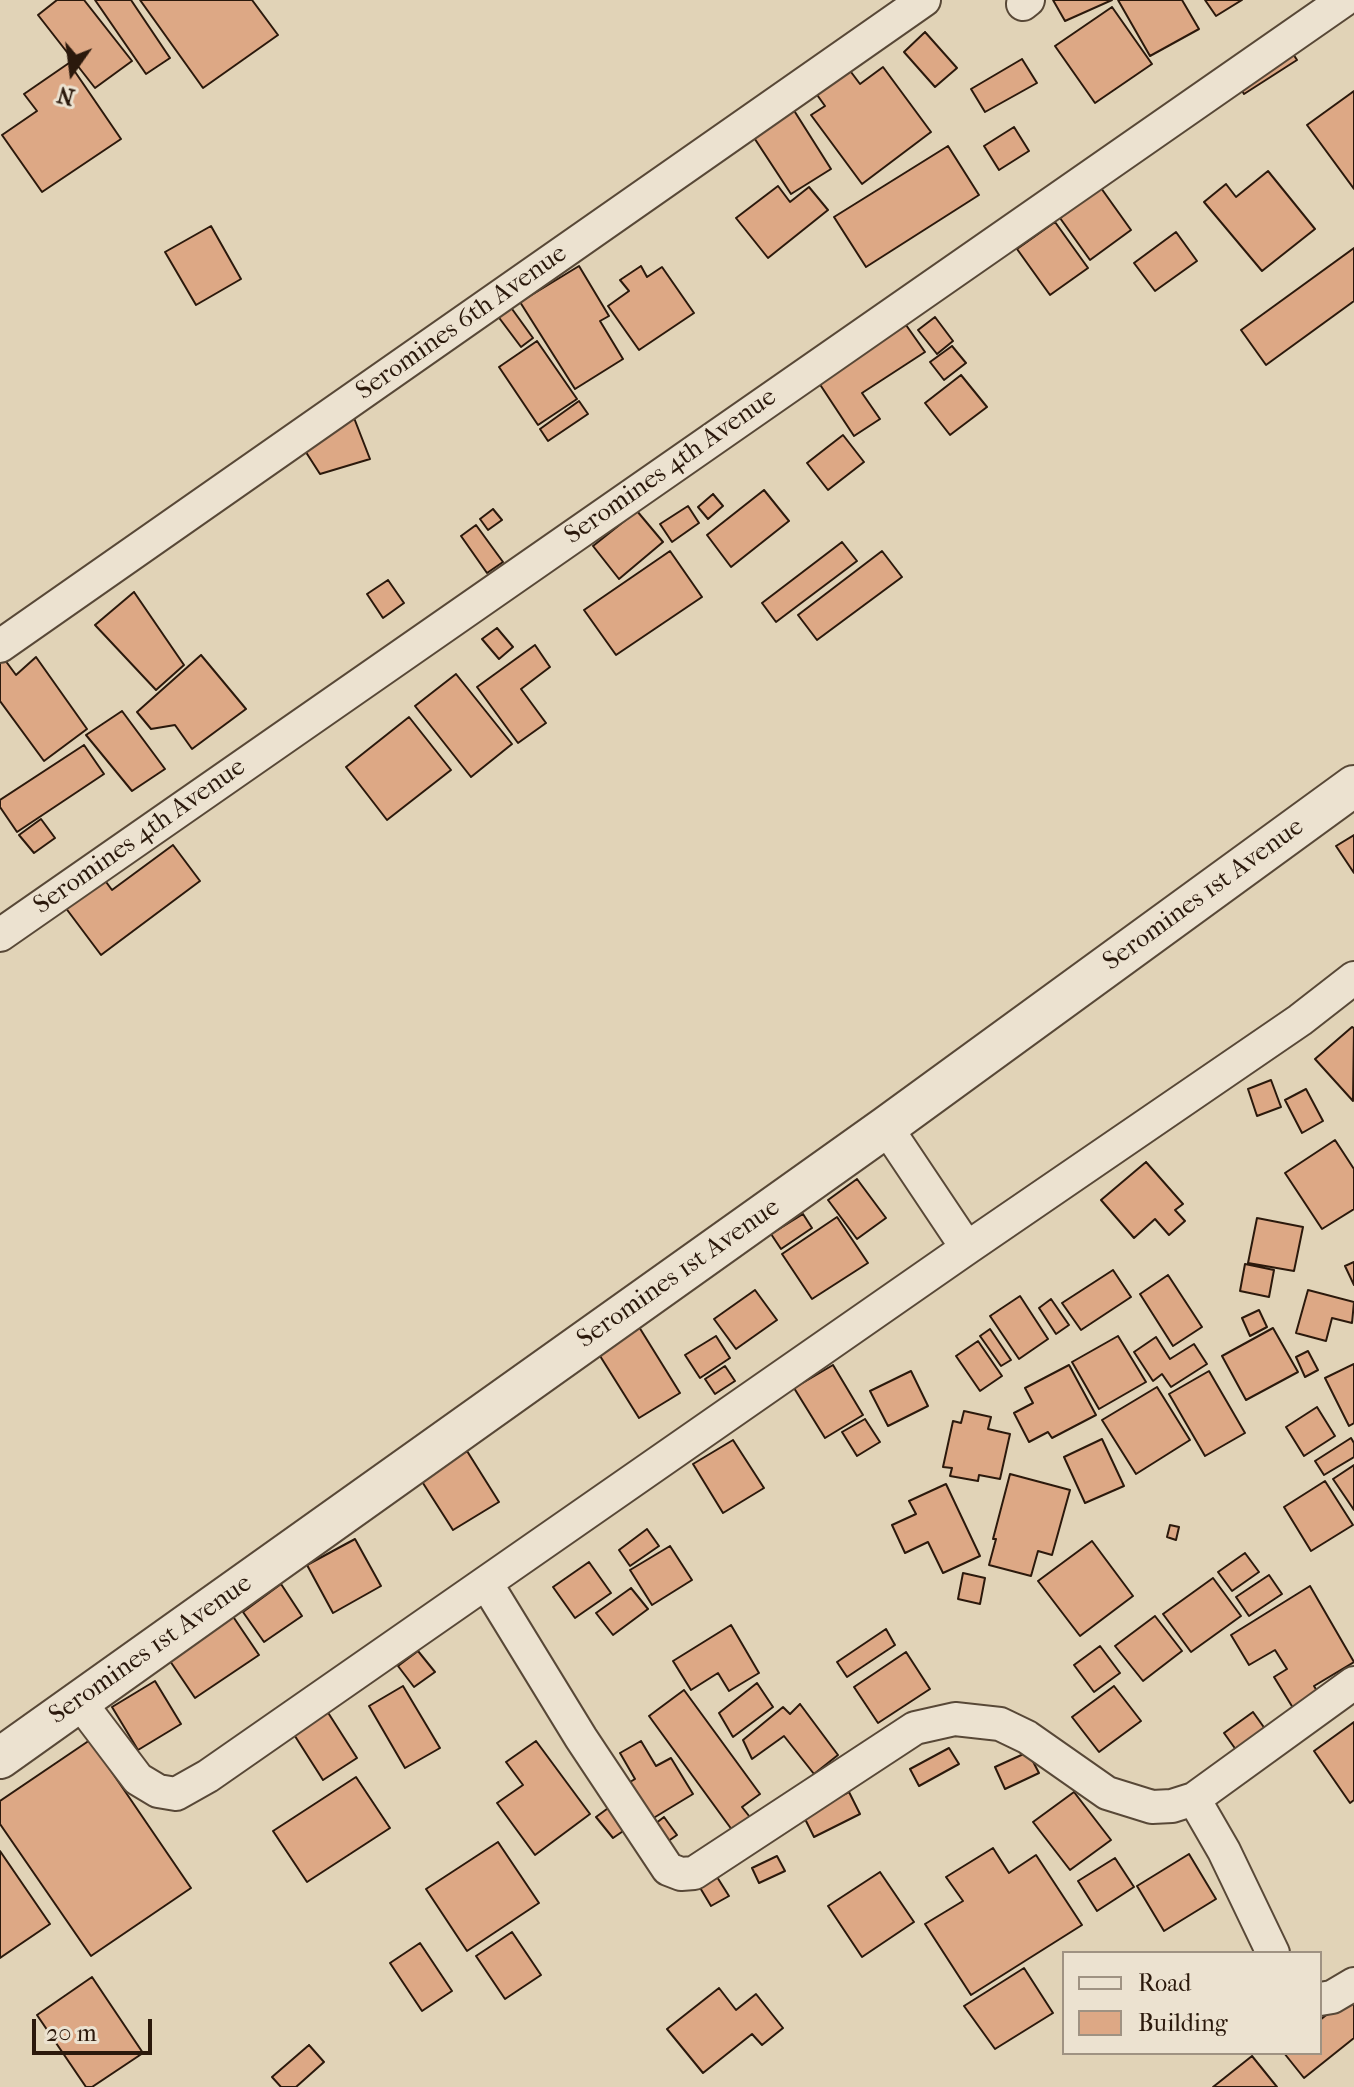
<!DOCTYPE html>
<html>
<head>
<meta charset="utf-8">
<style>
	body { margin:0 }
	#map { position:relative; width:1354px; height:2087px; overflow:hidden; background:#e1d3b7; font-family:"IM FELL French Canon",serif }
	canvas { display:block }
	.legend { position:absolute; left:1062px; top:1951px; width:260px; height:104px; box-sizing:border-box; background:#ece2d0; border:2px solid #9f9282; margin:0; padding:10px 14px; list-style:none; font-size:24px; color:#2b190c }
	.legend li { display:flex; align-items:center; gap:16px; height:40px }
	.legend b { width:40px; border:2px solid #9f9282 }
	.north { position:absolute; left:32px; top:32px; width:80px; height:80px; -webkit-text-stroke:6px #ece2d0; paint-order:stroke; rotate:194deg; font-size:22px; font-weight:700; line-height:32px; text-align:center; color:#2b190c }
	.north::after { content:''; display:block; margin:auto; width:28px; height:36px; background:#2b190c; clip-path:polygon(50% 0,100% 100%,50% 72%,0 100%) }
	.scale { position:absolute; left:32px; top:2019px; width:120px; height:36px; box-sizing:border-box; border:4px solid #2b190c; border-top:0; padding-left:10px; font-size:24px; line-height:28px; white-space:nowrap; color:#2b190c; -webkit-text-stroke:6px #ece2d0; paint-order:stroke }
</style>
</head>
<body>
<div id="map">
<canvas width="1354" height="2087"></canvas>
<ul class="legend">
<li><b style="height:10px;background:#ece2d0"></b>Road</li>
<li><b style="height:22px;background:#dda885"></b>Building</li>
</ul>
<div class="north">N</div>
<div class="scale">20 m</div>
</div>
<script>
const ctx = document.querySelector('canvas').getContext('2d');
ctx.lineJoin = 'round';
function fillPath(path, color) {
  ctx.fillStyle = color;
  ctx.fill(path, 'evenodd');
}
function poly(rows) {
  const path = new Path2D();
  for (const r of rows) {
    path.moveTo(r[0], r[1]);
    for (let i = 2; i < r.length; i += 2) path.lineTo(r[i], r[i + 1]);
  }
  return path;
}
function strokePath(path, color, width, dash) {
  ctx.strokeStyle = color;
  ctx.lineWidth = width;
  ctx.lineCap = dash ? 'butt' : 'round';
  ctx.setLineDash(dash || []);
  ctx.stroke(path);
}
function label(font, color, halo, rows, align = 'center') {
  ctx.font = font + ' "IM FELL French Canon",serif';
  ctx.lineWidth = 6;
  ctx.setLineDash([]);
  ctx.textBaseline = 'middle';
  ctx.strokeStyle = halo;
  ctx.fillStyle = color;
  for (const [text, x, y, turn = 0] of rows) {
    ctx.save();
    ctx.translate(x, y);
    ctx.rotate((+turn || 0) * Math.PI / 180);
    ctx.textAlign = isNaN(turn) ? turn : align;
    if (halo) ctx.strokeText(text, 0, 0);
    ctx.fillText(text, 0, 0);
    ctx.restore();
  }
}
const building = poly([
	[57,0,84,0,132,61,95,88,38,15,57,0],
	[95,0,131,0,170,58,146,74,95,0],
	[140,0,252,0,278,35,203,88,140,0],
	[1053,0,1112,0,1065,21,1053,0],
	[1118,0,1182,0,1199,29,1150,56,1118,0],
	[1205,0,1242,0,1216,16,1205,0],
	[1112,7,1152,64,1095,103,1055,46,1112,7],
	[925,32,957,68,935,87,904,52,925,32],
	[1286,43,1297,60,1244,94,1234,77,1286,43],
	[1022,59,1037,83,985,112,971,89,1022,59],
	[69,63,121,139,42,192,2,135,37,111,24,94,69,63],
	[883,67,931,132,862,184,811,115,825,106,815,92,848,68,860,84,883,67],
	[1354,91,1354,189,1307,125,1354,91],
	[788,101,831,169,791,194,747,127,788,101],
	[1014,127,1029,151,999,170,984,146,1014,127],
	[948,146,979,195,866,267,834,217,948,146],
	[1268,171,1315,229,1262,271,1204,202,1226,184,1236,197,1268,171],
	[778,186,790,202,809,187,828,210,768,258,736,218,778,186],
	[1101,188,1131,230,1090,260,1060,218,1101,188],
	[1055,222,1088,268,1050,295,1017,249,1055,222],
	[211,226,241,279,196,305,165,252,211,226],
	[1176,232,1197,261,1155,291,1134,263,1176,232],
	[1354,248,1354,301,1266,365,1241,330,1354,248],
	[579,266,609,316,600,321,623,359,575,389,520,302,579,266],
	[641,266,647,277,662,267,694,313,639,350,608,306,629,291,620,280,641,266],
	[507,302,533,338,521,347,494,311,507,302],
	[935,317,953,341,937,354,918,330,935,317],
	[906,325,925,352,862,393,880,419,854,436,819,383,906,325],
	[537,341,577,399,538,425,499,367,537,341],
	[952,346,966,363,944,380,930,362,952,346],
	[961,375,987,407,950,435,925,403,961,375],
	[579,401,588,414,548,441,540,429,579,401],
	[349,405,370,459,320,474,302,446,349,405],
	[843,435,864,462,828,490,807,463,843,435],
	[764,490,789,521,731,567,707,535,764,490],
	[713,494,723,506,708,519,698,507,713,494],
	[688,506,699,523,672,542,660,524,688,506],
	[493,509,502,520,488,530,480,519,493,509],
	[637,511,663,542,619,579,593,546,637,511],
	[476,525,503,562,487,573,461,536,476,525],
	[842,542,857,561,776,622,762,603,842,542],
	[670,551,702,597,616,655,584,610,670,551],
	[882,551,902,577,817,640,798,615,882,551],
	[388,580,404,603,383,618,367,594,388,580],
	[134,592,184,665,156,690,95,625,134,592],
	[497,628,513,647,499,659,482,639,497,628],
	[535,645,550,667,521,689,546,723,518,743,477,687,535,645],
	[201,655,246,709,192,749,175,725,151,729,137,712,201,655],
	[2,656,16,675,36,657,87,729,44,761,0,701,0,658,2,656],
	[456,674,512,744,471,777,415,706,456,674],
	[122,711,165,769,132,791,86,735,122,711],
	[409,717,451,770,387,820,346,767,409,717],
	[84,745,104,774,17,832,0,807,0,800,84,745],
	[41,819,55,838,34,853,19,835,41,819],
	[1354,835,1354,873,1336,846,1354,835],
	[173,845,200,881,101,955,62,903,101,875,112,890,173,845],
	[1352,1027,1354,1028,1353,1101,1315,1059,1352,1027],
	[1271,1080,1281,1107,1257,1116,1248,1089,1271,1080],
	[1306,1089,1323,1121,1302,1133,1285,1100,1306,1089],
	[1335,1140,1354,1169,1354,1209,1322,1229,1285,1173,1335,1140],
	[1146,1162,1183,1204,1175,1210,1185,1221,1169,1235,1155,1219,1134,1238,1101,1200,1146,1162],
	[857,1179,886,1218,857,1239,828,1200,857,1179],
	[803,1214,812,1228,781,1249,771,1234,803,1214],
	[837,1217,868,1263,812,1299,782,1254,837,1217],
	[1257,1218,1303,1227,1294,1271,1248,1263,1257,1218],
	[1354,1262,1354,1285,1345,1266,1354,1262],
	[1245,1264,1274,1270,1269,1297,1240,1291,1245,1264],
	[1113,1270,1131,1297,1081,1330,1062,1303,1113,1270],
	[1168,1275,1202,1327,1173,1346,1140,1294,1168,1275],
	[755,1290,777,1320,736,1349,714,1319,755,1290],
	[1308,1290,1354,1302,1352,1323,1332,1318,1326,1341,1296,1333,1308,1290],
	[1020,1296,1048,1339,1019,1359,990,1316,1020,1296],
	[1051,1299,1069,1325,1056,1334,1039,1308,1051,1299],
	[1259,1310,1267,1327,1250,1336,1242,1318,1259,1310],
	[631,1314,680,1393,639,1418,590,1340,631,1314],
	[1273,1328,1298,1372,1246,1400,1222,1356,1273,1328],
	[990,1329,1011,1360,1001,1366,980,1336,990,1329],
	[716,1336,730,1358,700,1378,685,1355,716,1336],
	[1118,1336,1146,1382,1099,1409,1072,1362,1118,1336],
	[1156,1337,1170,1359,1194,1344,1207,1364,1171,1387,1162,1374,1153,1381,1134,1352,1156,1337],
	[978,1341,1002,1376,980,1391,956,1356,978,1341],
	[1308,1351,1318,1370,1305,1377,1296,1357,1308,1351],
	[1354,1364,1354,1423,1349,1426,1325,1378,1354,1364],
	[833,1365,863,1415,825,1438,794,1388,833,1365],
	[1069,1365,1096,1415,1052,1438,1048,1432,1029,1442,1014,1413,1033,1403,1025,1388,1069,1365],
	[725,1366,735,1381,715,1394,705,1379,725,1366],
	[911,1371,928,1406,888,1426,870,1391,911,1371],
	[1209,1371,1245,1433,1205,1456,1169,1394,1209,1371],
	[1157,1387,1190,1440,1136,1474,1102,1420,1157,1387],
	[1317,1407,1335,1436,1304,1456,1286,1427,1317,1407],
	[964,1411,991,1417,988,1429,1010,1434,1000,1479,979,1475,978,1481,950,1476,952,1468,943,1467,953,1421,961,1423,964,1411],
	[865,1419,880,1442,857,1456,842,1432,865,1419],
	[1351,1438,1354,1443,1354,1457,1324,1475,1315,1461,1351,1438],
	[1102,1439,1124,1486,1085,1503,1064,1457,1102,1439],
	[733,1440,764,1488,723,1513,693,1464,733,1440],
	[467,1451,499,1502,453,1530,421,1480,467,1451],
	[1354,1465,1354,1510,1333,1479,1354,1465],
	[1010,1474,1070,1490,1052,1555,1038,1551,1031,1576,989,1565,996,1539,993,1539,1010,1474],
	[1325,1481,1353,1525,1311,1551,1284,1507,1325,1481],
	[946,1484,980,1556,943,1573,928,1542,905,1553,892,1525,916,1514,909,1501,946,1484],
	[1170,1525,1179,1527,1176,1540,1167,1537,1170,1525],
	[647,1529,659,1546,630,1566,619,1550,647,1529],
	[355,1539,381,1586,333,1613,307,1565,355,1539],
	[1092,1541,1133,1596,1080,1636,1038,1581,1092,1541],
	[670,1546,692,1580,652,1605,630,1570,670,1546],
	[1245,1553,1259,1572,1232,1591,1218,1572,1245,1553],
	[589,1562,611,1593,575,1618,553,1587,589,1562],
	[963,1573,985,1578,980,1604,958,1599,963,1573],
	[1269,1575,1282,1594,1249,1616,1236,1597,1269,1575],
	[1213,1578,1241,1616,1191,1652,1163,1614,1213,1578],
	[281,1584,302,1616,264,1642,243,1612,281,1584],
	[1310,1586,1354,1662,1314,1686,1323,1701,1298,1716,1274,1677,1287,1669,1275,1650,1249,1665,1231,1635,1310,1586],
	[631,1588,648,1609,613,1635,596,1613,631,1588],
	[232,1615,259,1655,195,1698,168,1658,232,1615],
	[1155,1616,1182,1651,1143,1681,1115,1646,1155,1616],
	[731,1625,759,1673,729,1691,718,1673,691,1690,673,1661,731,1625],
	[886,1629,895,1645,847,1677,837,1662,886,1629],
	[1100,1646,1120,1673,1094,1692,1074,1665,1100,1646],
	[418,1651,435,1672,414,1687,398,1666,418,1651],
	[906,1652,930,1689,878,1723,854,1687,906,1652],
	[155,1681,181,1724,138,1750,112,1707,155,1681],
	[757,1683,773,1707,733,1737,719,1713,757,1683],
	[403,1686,440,1748,405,1768,369,1706,403,1686],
	[1114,1686,1141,1721,1099,1752,1072,1717,1114,1686],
	[684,1690,760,1794,742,1807,753,1821,735,1834,649,1716,684,1690],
	[800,1704,838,1755,814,1774,784,1736,752,1759,743,1740,783,1707,790,1714,800,1704],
	[327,1711,357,1758,323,1780,293,1733,327,1711],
	[1253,1712,1268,1733,1239,1754,1224,1733,1253,1712],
	[1354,1722,1354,1800,1350,1803,1314,1751,1354,1722],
	[90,1740,191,1888,91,1956,0,1824,0,1801,90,1740],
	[536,1741,590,1814,535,1855,497,1803,523,1785,506,1762,536,1741],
	[641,1741,656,1766,671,1758,693,1794,642,1825,620,1788,635,1779,620,1753,641,1741],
	[949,1748,959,1764,919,1786,910,1769,949,1748],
	[1028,1752,1039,1773,1005,1789,995,1767,1028,1752],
	[356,1777,390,1828,307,1882,273,1831,356,1777],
	[849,1792,860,1814,814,1837,803,1815,849,1792],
	[1074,1792,1111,1840,1070,1870,1033,1822,1074,1792],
	[615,1803,632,1825,613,1838,596,1817,615,1803],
	[664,1817,677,1835,664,1844,651,1827,664,1817],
	[498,1842,539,1903,467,1951,426,1889,498,1842],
	[993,1848,1009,1873,1036,1855,1082,1925,971,1995,925,1924,963,1901,946,1877,993,1848],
	[0,1851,50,1924,0,1958,0,1851],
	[1189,1854,1216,1899,1164,1931,1137,1886,1189,1854],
	[777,1856,785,1871,759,1883,752,1868,777,1856],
	[1115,1858,1134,1887,1097,1911,1078,1881,1115,1858],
	[880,1872,914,1922,862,1957,828,1906,880,1872],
	[717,1877,729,1896,711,1906,699,1886,717,1877],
	[512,1932,541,1975,505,1999,476,1956,512,1932],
	[420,1943,452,1991,422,2011,390,1963,420,1943],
	[1024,1968,1053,2013,995,2049,964,2006,1024,1968],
	[92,1977,143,2053,92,2087,86,2087,37,2015,92,1977],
	[719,1988,736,2010,756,1994,783,2028,762,2045,752,2034,703,2073,667,2029,719,1988],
	[1350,1996,1354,2001,1354,2038,1304,2078,1284,2053,1320,2053,1320,2020,1350,1996],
	[309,2045,324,2062,296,2087,281,2087,272,2077,309,2045],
	[1252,2056,1277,2087,1213,2087,1252,2056]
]);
fillPath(building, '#dda885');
strokePath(building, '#2b190c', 2);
const minor = poly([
	[1023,4,1028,0],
	[0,646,924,0],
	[0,935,1344,0],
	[886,1127,967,1248],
	[486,1583,581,1738,668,1869,681,1874,694,1873,915,1728,955,1719,1000,1724,1027,1737,1107,1793,1152,1807,1172,1806,1194,1799,1354,1683],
	[79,1701,138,1779,158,1791,176,1794,208,1776,967,1248,1300,1020,1354,978],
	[1194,1799,1224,1851,1273,1953],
	[1320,1999,1332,1997,1354,1984]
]);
const tertiary = poly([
	[0,1758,886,1127,1354,786]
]);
strokePath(minor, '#584837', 36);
strokePath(tertiary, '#584837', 44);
strokePath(minor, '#ece2d0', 32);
strokePath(tertiary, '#ece2d0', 40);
label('26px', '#2b190c', '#ece2d0', [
	["Seromines 6th Avenue",462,323,-35],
	["Seromines 4th Avenue",671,467,-35],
	["Seromines 4th Avenue",140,837,-35],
	["Seromines 1st Avenue",1204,895,-36],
	["Seromines 1st Avenue",679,1274,-35],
	["Seromines 1st Avenue",151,1650,-35]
]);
</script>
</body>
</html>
